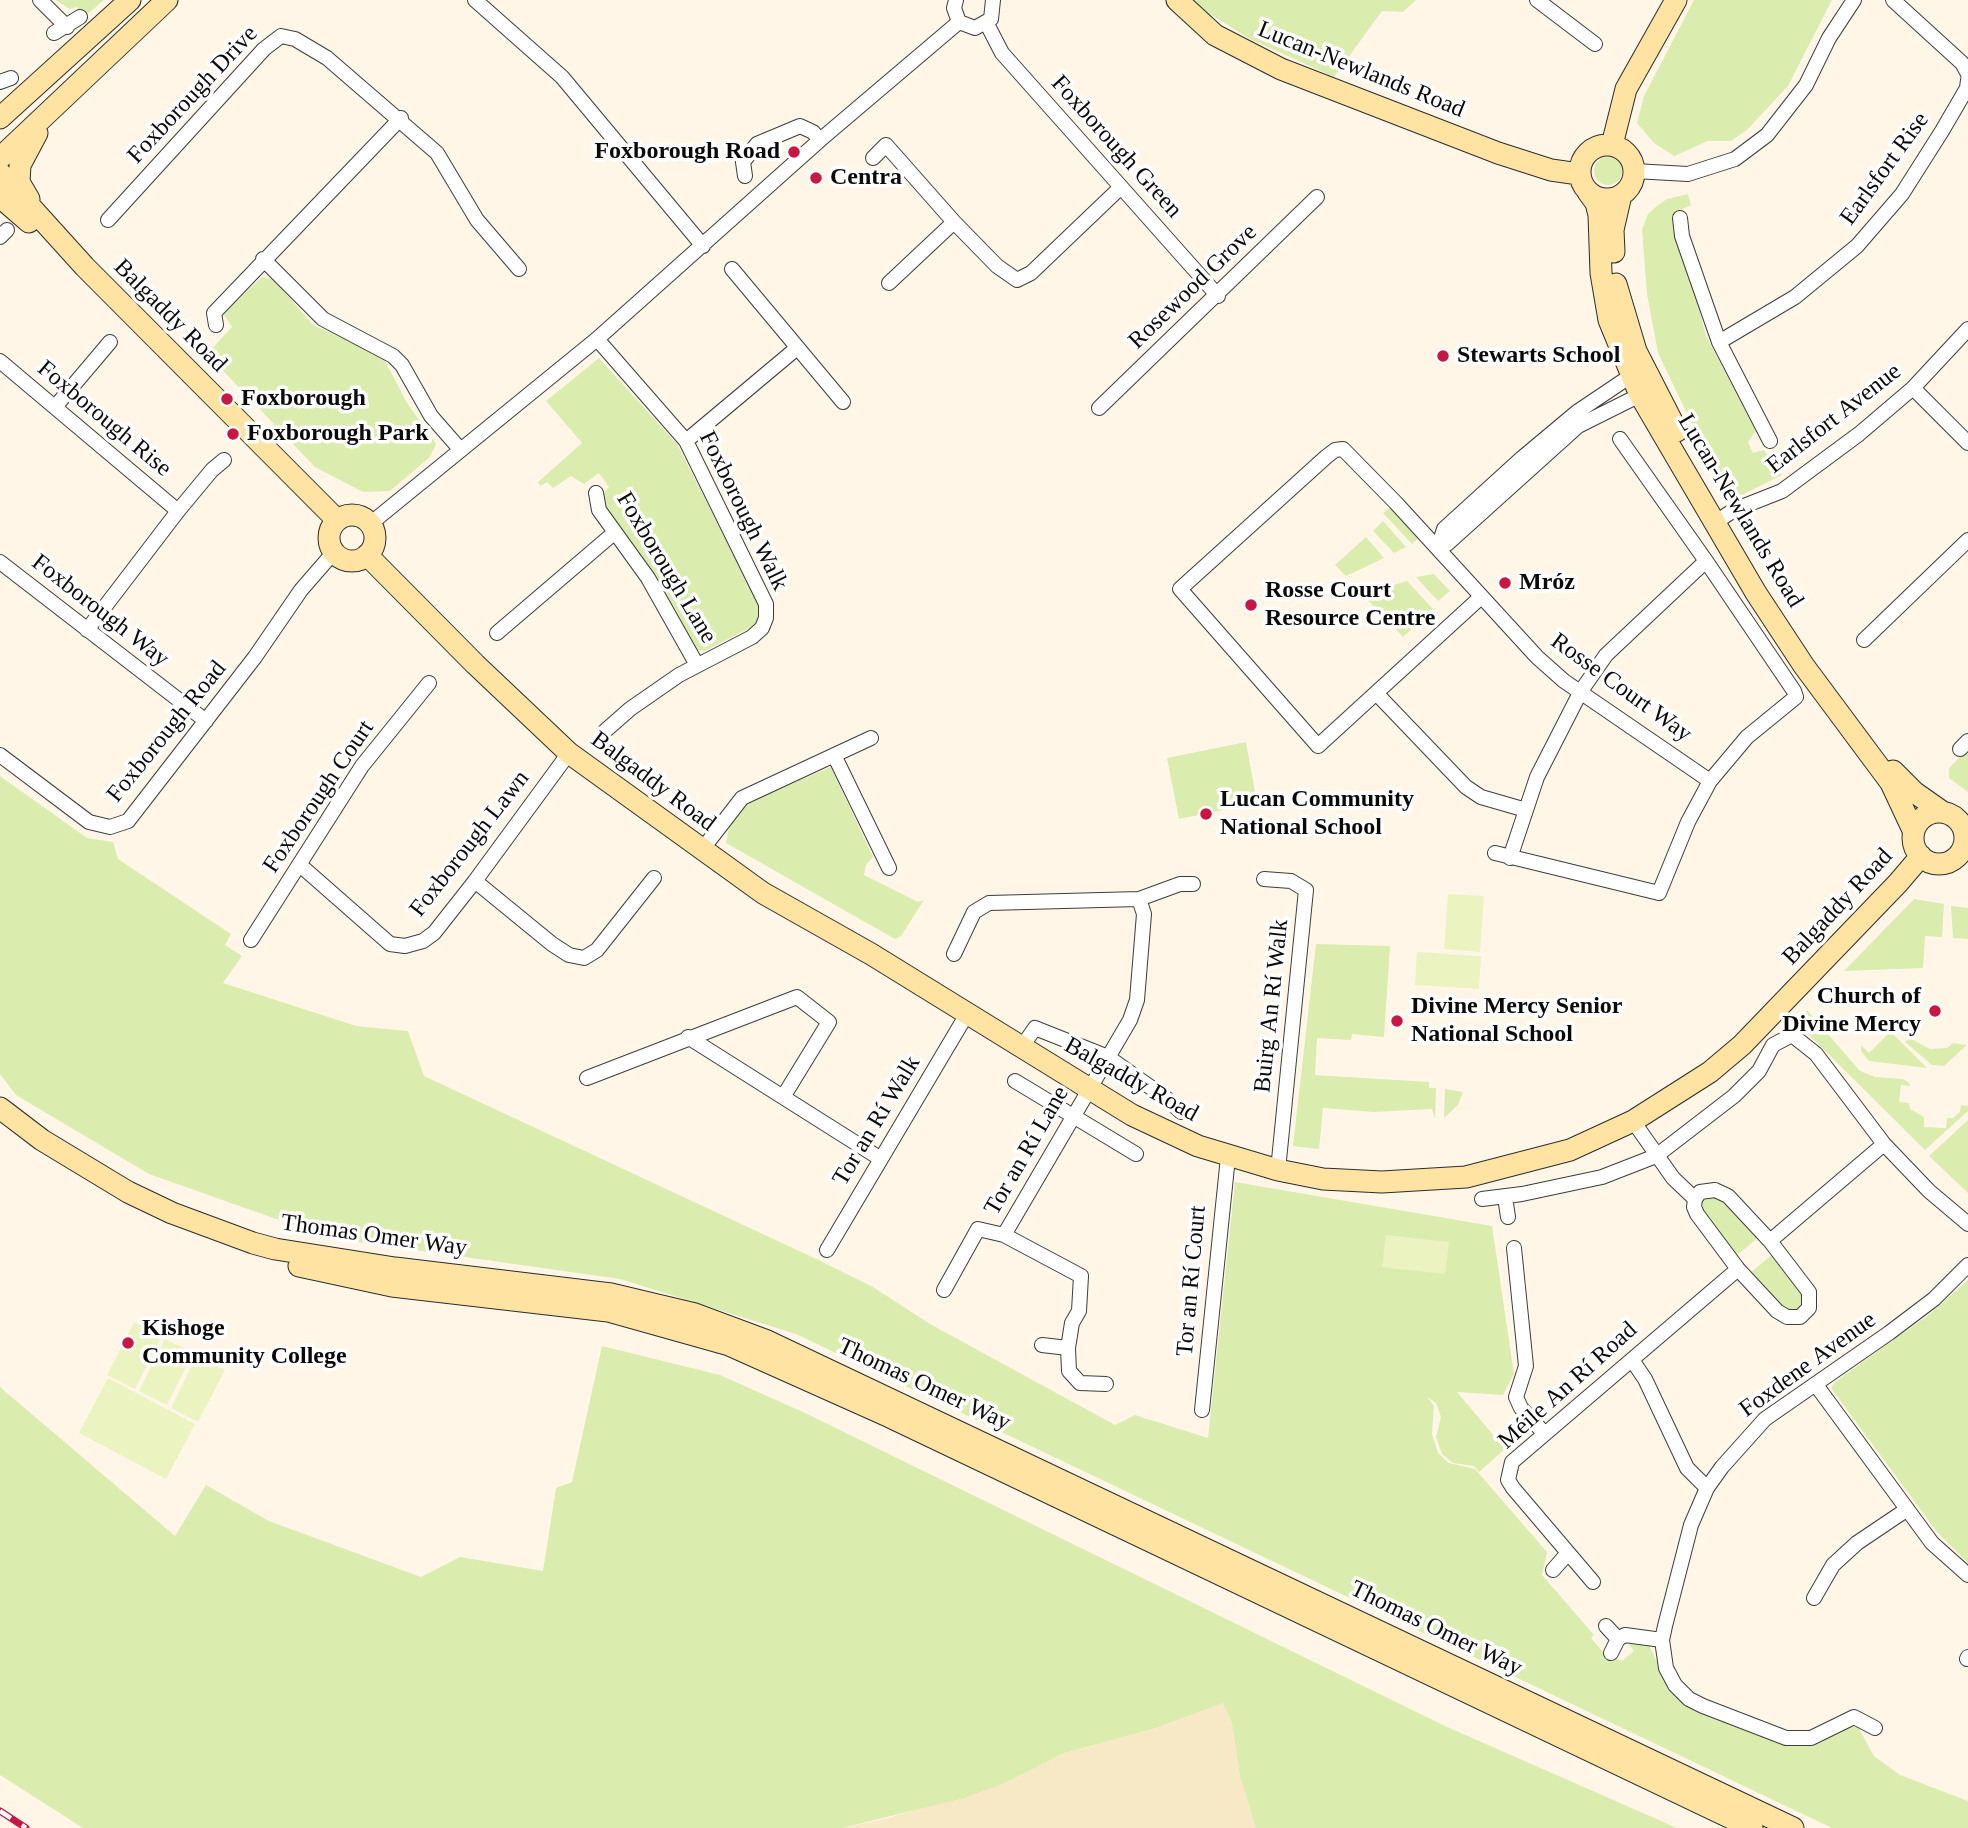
<!DOCTYPE html>
<html>
<head>
<meta charset="utf-8">
<style>
	body { margin:0 }
	canvas { display:block; background:#fff6e8 }
</style>
</head>
<body>
<canvas width="1968" height="1828"></canvas>
<script>
const ctx = document.querySelector('canvas').getContext('2d');
ctx.lineJoin = 'round';
function fillPath(path, color) {
  ctx.fillStyle = color;
  ctx.fill(path, 'evenodd');
}
function poly(rows) {
  const path = new Path2D();
  for (const r of rows) {
    if (r.length === 3) {
      path.moveTo(r[0] + r[2], r[1]);
      path.arc(r[0], r[1], r[2], 0, 2 * Math.PI);
      continue;
    }
    path.moveTo(r[0], r[1]);
    for (let i = 2; i < r.length; i += 2) path.lineTo(r[i], r[i + 1]);
  }
  return path;
}
function strokePath(path, color, width, dash) {
  ctx.strokeStyle = color;
  ctx.lineWidth = width;
  ctx.lineCap = dash ? 'butt' : 'round';
  ctx.setLineDash(dash || []);
  ctx.stroke(path);
}
function label(font, color, halo, rows, align = 'center') {
  ctx.font = font + ' Georgia,serif';
  ctx.lineWidth = 7;
  ctx.setLineDash([]);
  ctx.textBaseline = 'middle';
  ctx.strokeStyle = halo;
  ctx.fillStyle = color;
  for (const [text, x, y, turn = 0] of rows) {
    ctx.save();
    ctx.translate(x, y);
    ctx.rotate((+turn || 0) * Math.PI / 180);
    ctx.textAlign = isNaN(turn) ? turn : align;
    if (halo) ctx.strokeText(text, 0, 0);
    ctx.fillText(text, 0, 0);
    ctx.restore();
  }
}
fillPath(poly([
	[1223,1703,1232,1723,1240,1777,1256,1828,842,1828,885,1819,1005,1783,1064,1753,1156,1728]
]), '#f7e9c6');
fillPath(poly([
	[55,0,104,0,84,17,77,7,70,9],
	[1194,0,1416,0,1403,12,1382,11,1334,77,1250,39,1202,9],
	[1694,0,1832,0,1788,86,1747,130,1731,141,1708,141,1674,156,1654,143,1637,123,1644,96],
	[1608,171,14],
	[1688,194,1691,205,1679,211,1676,219,1706,336,1756,431,1748,442,1753,453,1763,450,1776,463,1784,464,1779,470,1782,475,1742,495,1734,494,1721,485,1658,353,1647,294,1642,229,1648,214,1657,206,1667,199],
	[262,277,273,279,313,325,371,350,385,361,407,403,436,444,430,457,390,491,363,492,315,467,207,354,232,327,224,315,228,309],
	[599,358,677,444,759,605,757,624,705,651,697,650,690,642,600,503,600,496,609,487,599,473,584,484,571,476,553,488,547,482,540,486,538,482,582,443,546,401],
	[1390,507,1419,538,1412,544,1383,513],
	[1383,521,1406,547,1394,553,1373,531],
	[1366,537,1384,558,1346,576,1335,565],
	[1434,574,1450,591,1438,601,1416,577],
	[1407,581,1433,609,1403,637,1365,597,1367,593],
	[1246,742,1257,803,1179,819,1167,758],
	[1968,749,1968,792,1949,778,1949,768],
	[831,767,873,857,866,865,864,875,918,902,924,900,901,936,895,939,726,843,730,823,746,803],
	[0,776,87,838,113,842,118,859,231,934,225,945,242,956,223,983,356,1026,408,1031,424,1076,812,1257,873,1287,930,1324,1115,1425,1135,1415,1208,1438,1235,1182,1492,1226,1514,1374,1503,1395,1457,1392,1505,1449,1479,1472,1474,1466,1453,1463,1442,1454,1436,1437,1441,1417,1436,1403,1427,1397,1434,1406,1432,1434,1438,1453,1449,1463,1475,1469,1547,1552,1542,1575,1594,1635,1591,1638,1602,1651,1622,1661,1634,1651,1628,1643,1649,1645,1666,1682,1678,1699,1712,1717,1789,1746,1808,1746,1843,1727,1858,1727,1874,1756,1900,1775,1968,1801,1968,1828,1832,1828,796,1334,620,1279,330,1238,149,1174,16,1095,0,1074],
	[1914,899,1944,904,1942,937,1925,936,1923,968,1844,971],
	[1951,906,1968,908,1968,939,1953,938],
	[1316,944,1390,946,1384,1037,1352,1034,1351,1040,1317,1038,1315,1075,1429,1082,1429,1088,1436,1088,1435,1119,1432,1109,1374,1112,1323,1108,1319,1149,1293,1146],
	[1807,1010,1860,1071,1875,1077,1903,1079,1909,1083,1910,1086,1901,1085,1899,1102,1909,1103,1910,1109,1924,1117,1924,1127,1946,1128,1947,1118,1953,1118,1960,1112,1961,1105,1968,1106,1968,1111,1925,1150,1797,1023],
	[1888,1034,1894,1035,1927,1068,1869,1061,1861,1051,1861,1045,1869,1053],
	[1910,1038,1930,1049,1947,1048,1953,1043,1967,1045,1944,1066,1932,1065,1905,1042],
	[1445,1089,1463,1092,1458,1105,1444,1118],
	[1968,1120,1968,1193,1929,1156],
	[1711,1195,1722,1199,1759,1237,1736,1256,1703,1212,1702,1200],
	[1773,1254,1803,1294,1804,1303,1797,1311,1786,1310,1750,1273],
	[1968,1280,1968,1563,1937,1532,1831,1388,1835,1382,1931,1313],
	[602,1346,720,1375,805,1413,1445,1726,1677,1828,1256,1828,1240,1777,1232,1723,1223,1703,1156,1728,1064,1753,1005,1783,964,1798,842,1828,83,1828,0,1775,0,1387,175,1536,206,1485,269,1521,421,1577,460,1557,543,1571,556,1488,572,1482]
]), '#dbecaf');
fillPath(poly([
	[1448,894,1484,896,1480,952,1444,949],
	[1417,952,1481,956,1479,989,1415,985],
	[1386,1235,1449,1242,1445,1274,1382,1267],
	[134,1322,161,1337,135,1389,107,1375],
	[165,1339,193,1353,167,1405,139,1391],
	[197,1355,225,1370,198,1422,171,1408],
	[108,1378,195,1424,166,1479,79,1433]
]), '#ebf3c1');
const street = poly([
	[40,0,67,27],
	[475,0,562,77,703,246],
	[956,0,954,8,959,22,975,28,991,19,993,0],
	[1537,0,1595,44],
	[1893,0,1962,63,1968,74],
	[987,24,1002,53,1218,296],
	[54,33,80,17],
	[0,82,11,78],
	[873,158,886,145,954,222,997,266,1017,280,1031,273,1120,188],
	[1634,171,1688,174,1735,159,1767,135,1806,85,1829,38,1854,0],
	[745,176,743,162,757,144,800,126,813,132,820,140],
	[1680,218,1682,236,1719,342,1770,441],
	[108,220,264,49,281,36,295,39,327,58,437,153,477,220,519,269],
	[0,237,7,230],
	[263,259,323,319,393,356,402,365,431,416,459,448],
	[732,269,843,402],
	[889,283,954,222],
	[216,325,214,313,401,118],
	[597,339,686,441,766,604,766,618,762,628,752,637,679,675,630,709,605,731],
	[1719,342,1795,297,1857,246,1902,194,1942,131,1967,88,1968,80],
	[0,361,178,511],
	[1913,388,1968,443],
	[55,407,110,342],
	[1099,408,1317,197],
	[686,441,797,348],
	[596,493,599,510,648,578,697,665],
	[370,524,597,339,820,140,959,22],
	[1713,524,1734,510,1782,491,1859,434,1913,388,1968,329],
	[1438,548,1447,544,1578,426,1640,395,1642,387],
	[1438,548,1444,529,1522,458,1577,412,1638,371],
	[0,562,206,721],
	[1481,597,1318,746,1180,589,1326,457,1335,450,1343,449,1396,503,1537,657,1564,681,1710,781],
	[87,630,178,511,212,470,224,460],
	[497,633,614,533],
	[1864,640,1968,540],
	[1376,693,1466,787,1481,797,1526,810],
	[1960,749,1968,741],
	[0,755,89,822,110,827,128,821,255,657,301,590,334,552],
	[834,755,889,868],
	[701,851,742,798,871,738],
	[1495,853,1659,893,1688,822,1710,781,1747,737,1796,697,1794,691,1706,561,1620,439],
	[1510,858,1537,777,1581,691,1606,655,1706,561],
	[300,865,390,944,405,946,423,941,434,933,475,881,569,753],
	[1264,879,1291,881,1306,890,1278,1170],
	[475,881,552,944,569,955,584,958,597,950,654,878],
	[1139,899,1180,884,1193,884],
	[251,940,362,766,429,683],
	[954,954,974,912,989,903,1139,899,1144,914,1137,1000,1130,1020,1004,1235,1081,1276,1079,1311,1072,1323,1068,1348,1069,1371,1080,1383,1106,1384],
	[688,1037,881,1159],
	[1028,1038,1035,1028,1108,1057,1167,1099,1181,1112],
	[587,1078,797,997,829,1022,783,1097],
	[1015,1081,1136,1154],
	[1633,1121,1673,1178,1695,1199],
	[1715,1190,1728,1196,1770,1241,1809,1292,1809,1308,1800,1317,1787,1317,1777,1311,1738,1269,1697,1214,1694,1207,1695,1199,1700,1192,1715,1190],
	[1505,1197,1508,1217],
	[1482,1199,1522,1194,1602,1177,1656,1156,1734,1096,1759,1071,1773,1045,1792,1035,1816,1054,1884,1144,1929,1191,1968,1224],
	[1770,1241,1884,1144],
	[1514,1248,1526,1366,1516,1397,1521,1408,1544,1433],
	[827,1250,967,1014],
	[944,1290,978,1229,1004,1235],
	[1042,1345,1068,1348],
	[1632,1360,1645,1379,1687,1468,1707,1488],
	[1816,1385,1932,1543,1968,1575],
	[1202,1410,1228,1157],
	[1553,1570,1568,1553],
	[1593,1582,1513,1488,1508,1480,1512,1462,1738,1269],
	[1814,1598,1833,1565,1857,1543,1906,1510],
	[1606,1626,1618,1639],
	[1611,1653,1618,1639,1625,1635,1662,1640],
	[1967,1659,1968,1657],
	[1875,1728,1854,1717,1811,1738,1786,1738,1703,1706,1689,1699,1675,1685,1666,1668,1662,1640,1665,1626,1691,1525,1707,1488,1722,1467,1765,1419,1889,1333,1934,1299,1968,1265]
]);
const secondary = poly([
	[1177,0,1215,35,1281,69,1498,153,1551,170,1579,174],
	[0,118,130,0],
	[1607,172,27],
	[1612,145,1626,89,1676,0],
	[0,158,167,0],
	[0,173,85,267,337,520],
	[1588,192,1596,203,1599,215,1601,273,1609,320,1640,395,1756,593,1804,666,1891,783,1913,830],
	[0,197,29,222],
	[29,199,19,182,20,165,37,133],
	[1614,252,1613,230,1621,195],
	[1616,284,1636,351,1677,431],
	[352,538,23],
	[367,555,475,664,569,753,763,893,871,954,1132,1115,1198,1146,1278,1170,1323,1179,1382,1182,1466,1177,1570,1150,1633,1121,1710,1072,1742,1045,1898,883,1921,856],
	[1893,771,1914,792,1941,811],
	[1939,838,26],
	[0,1108,42,1140,128,1192,172,1213,253,1243,275,1249,395,1268,611,1294,695,1314,765,1340,1793,1828],
	[299,1266,392,1286,608,1311,729,1345,890,1417,1752,1828]
]);
strokePath(street, '#3d3d3d', 16);
strokePath(secondary, '#2c2c2c', 23);
strokePath(street, '#fff', 14);
strokePath(secondary, '#ffe3a3', 21);
const rail = poly([
	[0,1811,26,1828]
]);
strokePath(rail, '#c51842', 7);
strokePath(rail, '#fff', 4.5, [13]);
for (const [x, y, r, color] of [
	[794,152,7,"#c51842"],
	[816,178,7,"#c51842"],
	[1443,356,7,"#c51842"],
	[227,399,7,"#c51842"],
	[233,434,7,"#c51842"],
	[1505,583,7,"#c51842"],
	[1251,605,7,"#c51842"],
	[1206,814,7,"#c51842"],
	[1935,1011,7,"#c51842"],
	[1397,1021,7,"#c51842"],
	[128,1343,7,"#c51842"]
]) {
  const dot = new Path2D();
  dot.arc(x, y, r, 0, 2 * Math.PI);
  ctx.fillStyle = color;
  ctx.fill(dot);
  strokePath(dot, '#fff', 2.5);
}
label('24px', '#0a0a0a', '#fff', [
	["Lucan-Newlands Road",1361,70,22],
	["Foxborough Drive",193,95,-47],
	["Foxborough Green",1116,147,48],
	["Earlsfort Rise",1885,169,-54],
	["Rosewood Grove",1193,287,-44],
	["Balgaddy Road",170,316,45],
	["Foxborough Rise",104,419,40],
	["Earlsfort Avenue",1834,419,-38],
	["Foxborough Walk",743,511,64],
	["Lucan-Newlands Road",1740,511,59],
	["Foxborough Lane",666,568,59],
	["Foxborough Way",100,611,38],
	["Rosse Court Way",1621,688,36],
	["Foxborough Road",167,732,-51],
	["Balgaddy Road",653,782,37],
	["Foxborough Court",319,797,-56],
	["Foxborough Lawn",470,844,-52],
	["Balgaddy Road",1838,907,-47],
	["Buirg An Rí Walk",1272,1006,-84],
	["Balgaddy Road",1131,1080,29],
	["Tor an Rí Walk",877,1121,-59],
	["Tor an Rí Lane",1027,1151,-60],
	["Thomas Omer Way",374,1236,8],
	["Tor an Rí Court",1192,1281,-85],
	["Foxdene Avenue",1808,1365,-36],
	["Thomas Omer Way",924,1385,25],
	["Méile An Rí Road",1568,1386,-42],
	["Thomas Omer Way",1436,1629,26]
]);
label('bold 24px', '#0a0a0a', '#fff', [
	["Foxborough Road",780,152,"right"],
	["Centra",830,178],
	["Stewarts School",1457,356],
	["Foxborough",241,399],
	["Foxborough Park",247,434],
	["Mróz",1519,583],
	["Rosse Court",1265,591],
	["Resource Centre",1265,619],
	["Lucan Community",1220,800],
	["National School",1220,828],
	["Church of",1921,997,"right"],
	["Divine Mercy",1921,1025,"right"],
	["Divine Mercy Senior",1411,1007],
	["National School",1411,1035],
	["Kishoge",142,1329],
	["Community College",142,1357]
], 'left');
</script>
</body>
</html>
